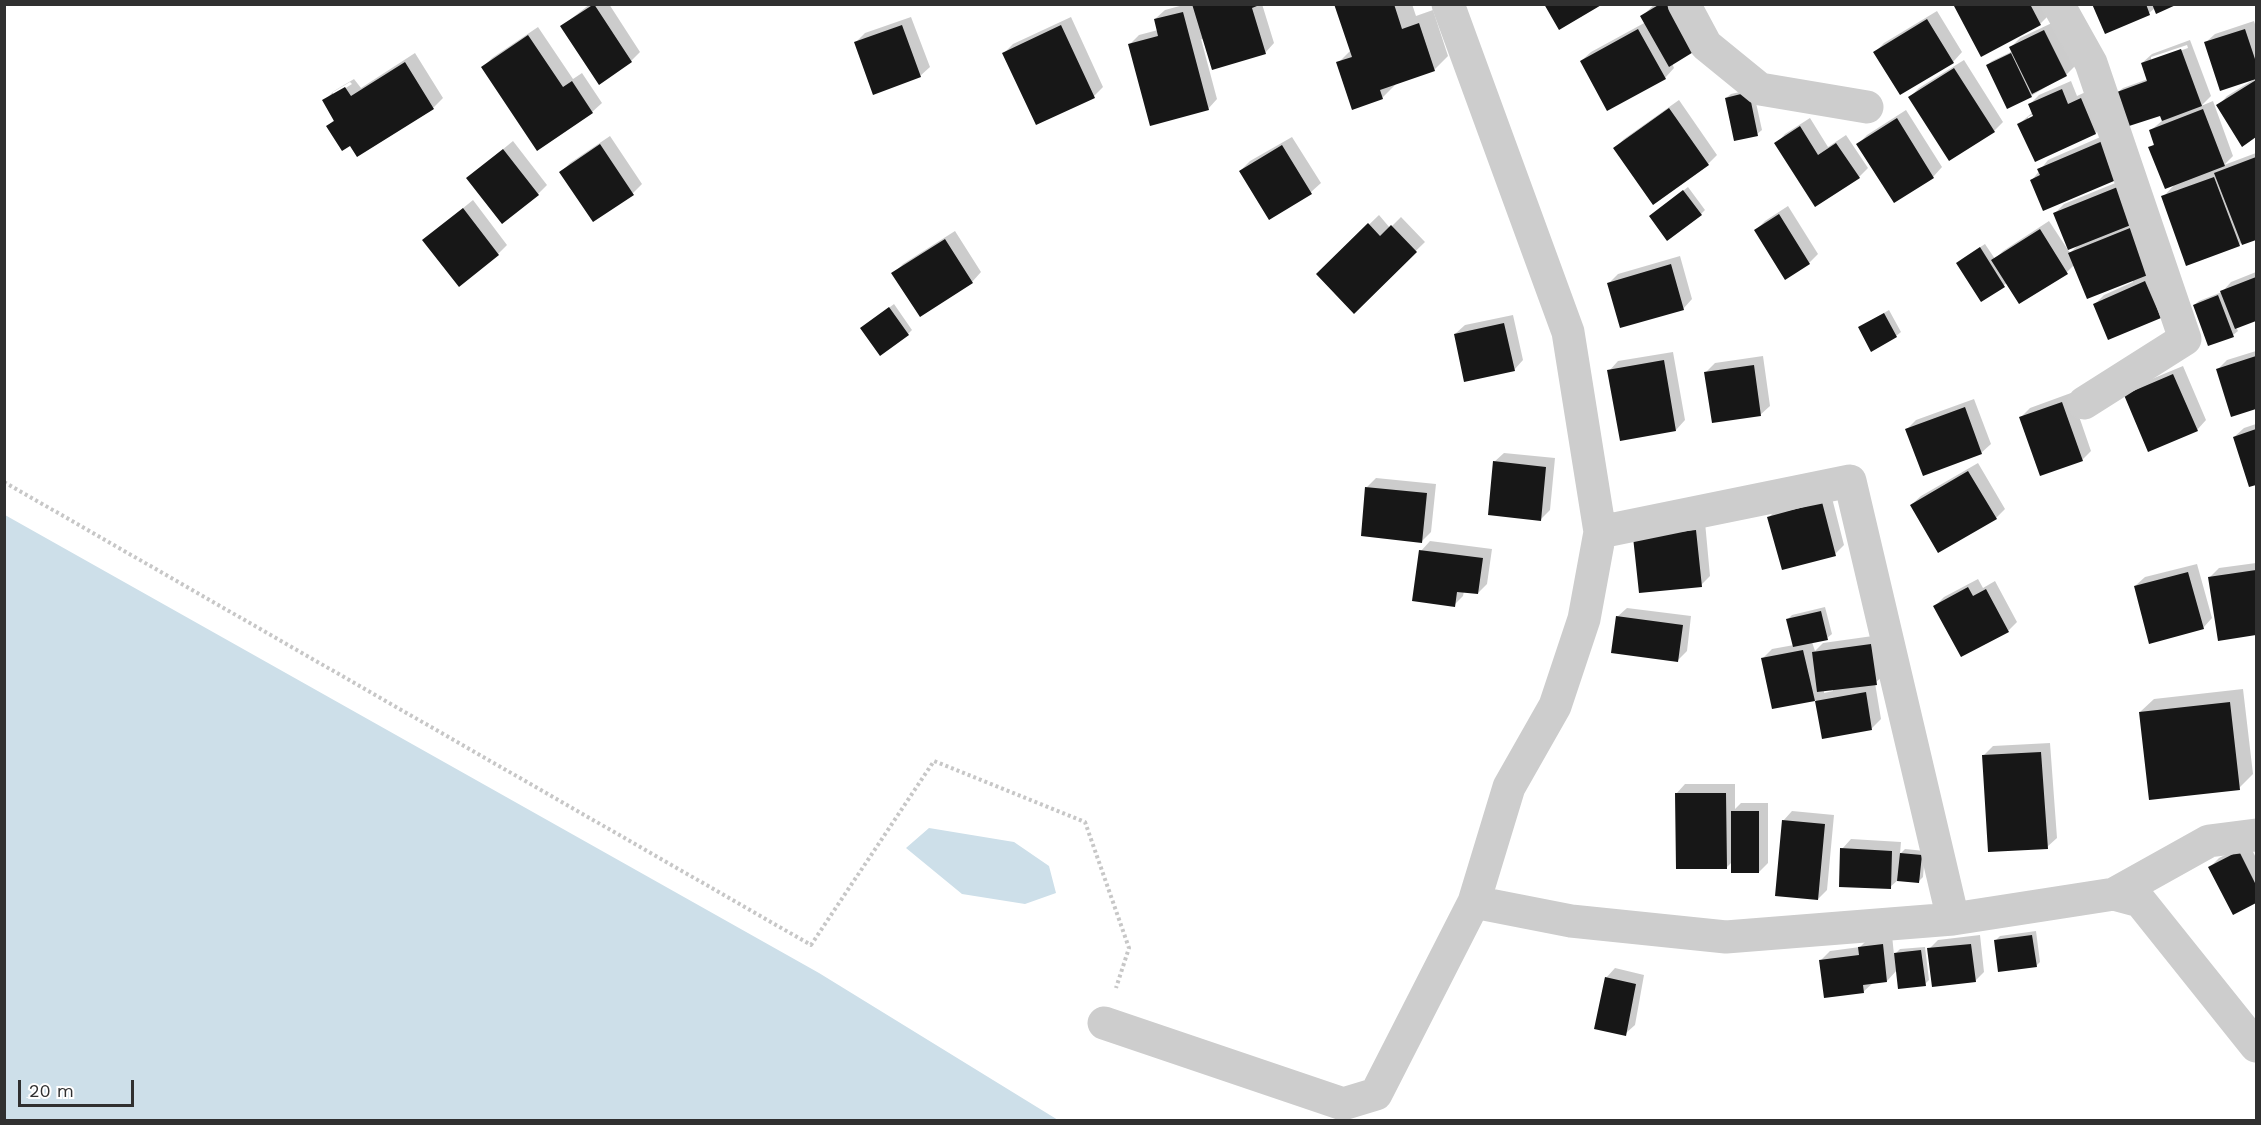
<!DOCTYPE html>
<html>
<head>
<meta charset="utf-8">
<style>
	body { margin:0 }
	#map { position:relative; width:2261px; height:1125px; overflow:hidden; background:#fff; font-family:"Work Sans",sans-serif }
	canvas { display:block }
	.frame { position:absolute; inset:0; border:6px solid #303030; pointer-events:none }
	.scale { position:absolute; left:18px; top:1080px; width:116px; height:27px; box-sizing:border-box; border:3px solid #303030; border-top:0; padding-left:8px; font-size:18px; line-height:21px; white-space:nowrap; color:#303030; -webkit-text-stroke:4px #fff; paint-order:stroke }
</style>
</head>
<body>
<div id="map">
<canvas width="2261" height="1125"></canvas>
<div class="frame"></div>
<div class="scale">20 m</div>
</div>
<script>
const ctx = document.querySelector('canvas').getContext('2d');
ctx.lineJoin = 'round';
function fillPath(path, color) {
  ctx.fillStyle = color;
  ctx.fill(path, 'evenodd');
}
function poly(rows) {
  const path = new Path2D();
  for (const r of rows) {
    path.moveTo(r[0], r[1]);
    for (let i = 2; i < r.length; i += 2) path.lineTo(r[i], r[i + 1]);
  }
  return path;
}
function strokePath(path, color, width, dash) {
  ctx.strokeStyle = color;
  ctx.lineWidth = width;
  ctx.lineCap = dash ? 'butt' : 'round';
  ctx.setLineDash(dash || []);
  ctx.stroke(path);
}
fillPath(poly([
	[5,515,819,973,1058,1120,5,1120],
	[929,828,1014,842,1049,866,1056,893,1025,904,962,894,906,848]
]), '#cddfe9');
fillPath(poly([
	[590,4,609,4,640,52,631,61,562,26],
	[1187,4,1262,4,1274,43,1265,53,1201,39,1217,99,1208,109,1130,44,1139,35,1158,30,1155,19,1165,10],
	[1336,4,1412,4,1416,16,1433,10,1448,56,1434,70,1396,84,1382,98,1338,63,1351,50],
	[1655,4,1683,4,1672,63,1674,68,1665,78,1581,61,1591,52,1646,22,1642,16],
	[1957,4,2044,4,2049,15,2040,24],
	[2094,4,2174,4,2155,8,2149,13,2106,32],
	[1937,11,1962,52,1953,62,1875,52,1884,43],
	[911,17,930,67,920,76,856,42,865,33],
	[1071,17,1103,87,1094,96,1004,53,1013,44],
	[2254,21,2256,27,2256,135,2242,145,2218,106,2227,96,2253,80,2205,43,2215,34],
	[2054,22,2075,66,2066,75,2031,96,1987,65,1992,61,2013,51,2011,47,2020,38],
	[538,27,573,79,582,73,602,103,592,112,483,67,492,58],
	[2190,40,2211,96,2201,106,2213,101,2233,156,2224,165,2256,153,2256,238,2243,243,2242,242,2239,245,2163,197,2176,183,2150,148,2155,143,2150,131,2163,120,2161,114,2118,92,2123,88,2148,79,2142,63,2152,54],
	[2187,45,2188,48,2151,61,2151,57],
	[415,53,443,98,434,107,357,155,351,144,328,126,335,119,324,101,334,91,354,79,361,88],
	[350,82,352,84,333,96,333,92],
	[1964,60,2003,122,1994,131,1910,97,1919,88],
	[2071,81,2077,96,2090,90,2105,123,2096,133,2035,160,2019,124,2033,112,2029,105,2039,95],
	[2039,111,2028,120,2028,117],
	[1753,89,1762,130,1757,134,1726,98,1731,94],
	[1679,100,1717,155,1708,164,1615,148,1624,139],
	[1906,110,1942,167,1933,177,1858,144,1867,135],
	[1810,118,1828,147,1846,135,1868,168,1859,177,1776,144,1785,134],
	[2114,131,2129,168,2032,180,2048,160],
	[610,136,642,184,633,193,561,172,570,163],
	[1292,137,1321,183,1311,192,1269,218,1240,171,1250,161],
	[513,141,547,185,538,194,468,178],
	[2135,175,2160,317,2095,304,2104,295,2133,282,2132,280,2074,265,2067,272,2019,302,2007,283,1981,300,1958,263,1962,259,1985,244,1995,259,2003,251,2049,221,2070,253,2079,244,2054,214,2064,204],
	[1688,187,1705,210,1701,214,1651,216],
	[473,200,507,245,498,254,424,240],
	[1788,206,1818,254,1809,263,1756,230,1765,221],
	[1379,215,1390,228,1401,217,1425,242,1354,311,1318,274],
	[955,231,981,272,972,282,893,274,903,264],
	[1680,256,1692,299,1683,309,1608,284,1618,274],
	[2256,272,2256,319,2236,327,2238,331,2233,335,2194,305,2199,301,2222,292,2231,282],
	[894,304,912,330,908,334,862,328],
	[1889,310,1901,332,1896,336,1860,327],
	[1513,315,1523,360,1514,370,1455,334,1465,325],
	[2256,351,2256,407,2232,415,2218,369,2227,360],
	[1673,352,1685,420,1676,430,1621,439,1609,371,1618,361],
	[1763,356,1770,406,1760,415,1706,372,1715,363],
	[2183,366,2206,420,2197,430,2126,395,2135,386],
	[2071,393,2091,451,2082,460,2021,417,2030,408],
	[1974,399,1991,444,1981,453,1907,429,1916,420],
	[2256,424,2256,483,2250,485,2234,437,2244,428],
	[1504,453,1555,458,1550,510,1541,519,1494,462],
	[1978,463,2005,509,1996,518,1911,505,1921,496],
	[1376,478,1436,484,1431,532,1422,541,1367,487],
	[1831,494,1844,545,1835,554,1769,517,1778,508],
	[1705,522,1710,576,1701,585,1634,537],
	[1430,541,1492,549,1487,584,1478,593,1464,591,1463,596,1454,605,1421,551],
	[2256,563,2256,634,2219,639,2210,577,2219,568],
	[2197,564,2212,618,2203,628,2135,586,2145,577],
	[1978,579,1983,588,1995,581,2017,622,2008,631,1935,606,1944,597],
	[1825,607,1832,634,1827,638,1812,642,1815,651,1823,643,1880,635,1885,674,1875,683,1881,719,1872,728,1824,738,1816,700,1773,707,1763,658,1772,649,1794,645,1788,619,1792,615],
	[1833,689,1833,691,1824,693,1824,690],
	[1627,608,1691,616,1687,651,1678,660,1617,617],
	[2243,689,2253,774,2239,788,2140,712,2154,699],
	[2050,743,2057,838,2047,847,1983,756,1993,746],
	[1685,784,1735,784,1735,809,1741,803,1768,803,1768,863,1759,872,1732,862,1727,867,1676,794],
	[1792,811,1834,815,1827,890,1818,899,1783,821],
	[1851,839,1901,842,1900,854,1905,849,1925,851,1923,877,1919,881,1898,880,1890,887,1842,849],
	[2249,843,2256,858,2256,902,2234,913,2210,867,2219,858],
	[2036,931,2040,962,2036,966,1996,940,2000,936],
	[1892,935,1894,955,1900,949,1925,947,1929,980,1925,984,1897,970,1887,981,1873,983,1863,992,1821,960,1830,951,1860,947,1869,938],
	[1980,935,1984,972,1975,981,1929,949,1938,940],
	[1615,968,1644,975,1635,1025,1625,1034,1606,978]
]), '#0003');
fillPath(poly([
	[594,4,632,62,599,85,560,26],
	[1192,4,1262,4,1252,8,1266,54,1212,70],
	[1334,4,1394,4,1402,29,1419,23,1435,71,1380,90,1383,99,1352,110,1336,62,1352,57],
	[1544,4,1603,4,1559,30],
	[1660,4,1668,4,1695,51,1669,67,1640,16],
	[1957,4,2030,4,2041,25,1981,57,1954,6],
	[2092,4,2146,4,2150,15,2105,34],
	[2152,4,2178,4,2156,14],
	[1183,12,1209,110,1150,126,1128,44,1158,36,1154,19],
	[1927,19,1954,63,1900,95,1873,52],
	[902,25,921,77,873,95,854,42],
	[1061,25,1095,98,1036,125,1002,53],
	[1638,29,1666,79,1607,111,1580,61],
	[2245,29,2256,62,2256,79,2220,91,2204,42],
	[2044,30,2067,76,2032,94,2009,47],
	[528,35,563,87,572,81,593,113,537,151,481,67],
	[2181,49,2202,106,2162,121,2160,116,2129,126,2117,92,2147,81,2141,63],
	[2011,53,2032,97,2007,109,1986,65],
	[405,62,434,109,357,157,350,146,342,151,326,126,334,121,322,100,345,87,351,96],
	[1954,68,1995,132,1949,161,1908,97],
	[2256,80,2256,137,2242,147,2216,105],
	[2062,89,2068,104,2081,98,2096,134,2035,162,2017,124,2033,116,2028,104],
	[1749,92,1758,136,1734,141,1725,98],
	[1669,108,1709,165,1653,205,1613,148],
	[2203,109,2225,166,2165,189,2148,147,2154,145,2149,130],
	[1897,118,1934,178,1894,203,1856,144],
	[1800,126,1818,155,1836,143,1860,178,1815,207,1774,143],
	[2105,140,2121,178,2043,211,2030,180,2040,175,2037,169],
	[600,144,634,195,593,222,559,172],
	[1282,145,1312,194,1269,220,1239,171],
	[503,149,539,195,502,224,466,178],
	[2256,157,2256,240,2242,245,2214,173],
	[2214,177,2240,246,2186,266,2161,196],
	[2125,184,2141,221,2068,250,2053,213],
	[1683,190,1702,215,1667,241,1649,216],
	[463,208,499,255,459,287,422,240],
	[1779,214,1810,264,1785,280,1754,230],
	[1368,223,1380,236,1391,225,1417,252,1354,314,1316,274],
	[2135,226,2153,273,2087,299,2068,253],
	[2040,229,2068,274,2019,304,1991,260],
	[945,239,973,283,920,317,891,273],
	[1980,247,2005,287,1981,302,1956,263],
	[1671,264,1684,310,1620,328,1607,283],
	[2256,277,2256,321,2235,329,2220,291],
	[2145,281,2161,318,2108,340,2093,304],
	[2218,295,2234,337,2208,346,2193,305],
	[889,307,909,335,880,356,860,328],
	[1884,313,1897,337,1871,352,1858,327],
	[1504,323,1515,371,1464,382,1454,334],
	[2256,356,2256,409,2231,417,2216,369],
	[1664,360,1676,431,1620,441,1607,370],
	[1754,365,1761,416,1712,423,1704,372],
	[2173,374,2198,431,2148,452,2124,395],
	[2062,402,2083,461,2040,476,2019,417],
	[1965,407,1982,454,1923,476,1905,429],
	[2256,429,2256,485,2249,487,2233,437],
	[1493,461,1546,467,1541,521,1488,515],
	[1968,471,1997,519,1938,553,1910,505],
	[1365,487,1427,493,1422,543,1361,536],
	[1822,502,1836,556,1782,570,1767,517],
	[1696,530,1702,587,1639,593,1633,537],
	[1419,550,1483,558,1478,594,1457,592,1455,607,1412,601],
	[2256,570,2256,635,2218,641,2208,577],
	[2188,572,2204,629,2149,644,2134,586],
	[1968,587,1973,596,1986,589,2009,632,1961,657,1933,606],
	[1821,611,1828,640,1793,647,1786,619],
	[1616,616,1683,625,1678,662,1611,653],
	[1871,644,1877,685,1817,692,1812,652],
	[1803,650,1815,701,1772,709,1761,658],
	[1866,692,1872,730,1822,739,1815,701],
	[2230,702,2240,790,2149,800,2139,712],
	[2041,752,2048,849,1988,852,1982,755],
	[1675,793,1726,793,1727,869,1676,869],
	[1731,811,1759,811,1759,873,1731,873],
	[1782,820,1825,824,1818,900,1775,896],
	[1840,848,1892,851,1891,889,1839,887],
	[2239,851,2256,885,2256,903,2233,915,2208,867],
	[1900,853,1922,855,1919,883,1897,881],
	[2032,935,2037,967,1998,972,1994,940],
	[1883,944,1887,982,1863,985,1864,993,1824,998,1819,960,1859,955,1858,947],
	[1971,944,1976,982,1932,987,1927,948],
	[1921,950,1926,986,1898,989,1894,953],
	[1605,977,1636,984,1626,1036,1594,1029]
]), '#171717');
strokePath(poly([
	[4,482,811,945,934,761,1085,822,1129,948,1116,988]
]), '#c7c7c7', 4, [3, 3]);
strokePath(poly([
	[1448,4,1568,332,1600,532,1850,481,1953,919],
	[1684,4,1706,45,1760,89,1867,107],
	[2058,4,2091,63,2185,339,2084,403],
	[2114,894,2209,841,2256,835],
	[1474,902,1509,787,1555,706,1584,619,1600,532],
	[1104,1023,1343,1104,1376,1094,1474,902,1571,921,1726,937,1953,919,2114,894,2140,901,2256,1046]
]), '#cdcdcd', 33);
</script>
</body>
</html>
